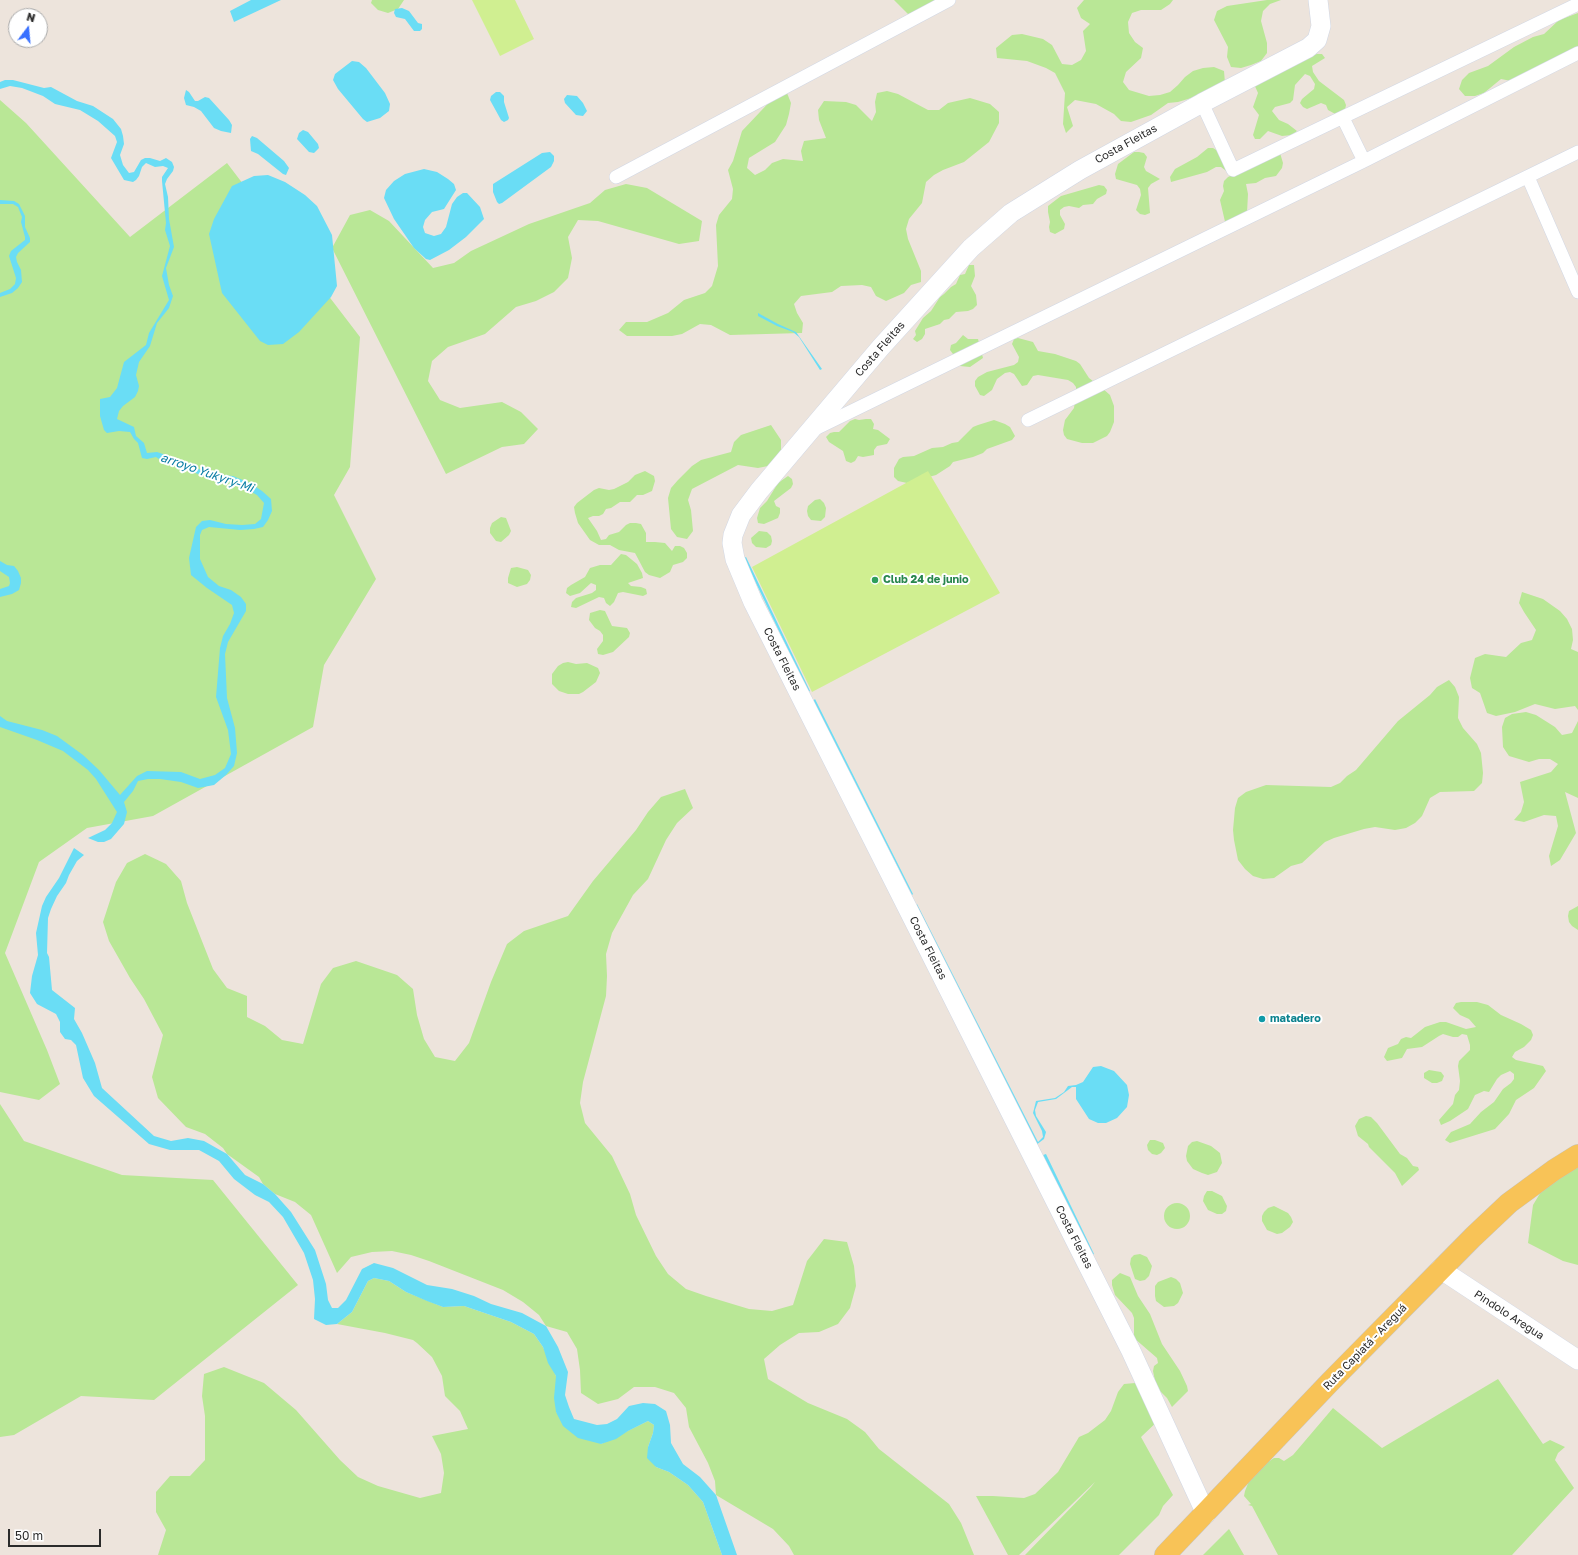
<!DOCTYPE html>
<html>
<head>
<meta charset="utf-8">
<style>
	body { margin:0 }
	#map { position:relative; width:1578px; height:1555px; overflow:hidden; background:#ede4dc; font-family:"Golos Text",sans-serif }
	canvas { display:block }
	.north { position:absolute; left:8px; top:8px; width:40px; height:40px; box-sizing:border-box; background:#fff; border:1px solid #aaa; border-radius:50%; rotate:16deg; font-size:11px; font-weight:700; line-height:16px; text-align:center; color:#2b2b2b }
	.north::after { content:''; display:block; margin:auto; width:14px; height:18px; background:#3870ff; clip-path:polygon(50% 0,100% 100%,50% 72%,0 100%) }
	.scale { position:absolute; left:8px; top:1529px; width:93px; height:18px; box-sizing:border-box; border:2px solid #2b2b2b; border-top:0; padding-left:5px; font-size:12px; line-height:14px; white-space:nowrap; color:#2b2b2b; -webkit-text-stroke:3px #fff; paint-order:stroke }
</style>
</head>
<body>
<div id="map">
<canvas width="1578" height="1555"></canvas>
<div class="north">N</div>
<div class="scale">50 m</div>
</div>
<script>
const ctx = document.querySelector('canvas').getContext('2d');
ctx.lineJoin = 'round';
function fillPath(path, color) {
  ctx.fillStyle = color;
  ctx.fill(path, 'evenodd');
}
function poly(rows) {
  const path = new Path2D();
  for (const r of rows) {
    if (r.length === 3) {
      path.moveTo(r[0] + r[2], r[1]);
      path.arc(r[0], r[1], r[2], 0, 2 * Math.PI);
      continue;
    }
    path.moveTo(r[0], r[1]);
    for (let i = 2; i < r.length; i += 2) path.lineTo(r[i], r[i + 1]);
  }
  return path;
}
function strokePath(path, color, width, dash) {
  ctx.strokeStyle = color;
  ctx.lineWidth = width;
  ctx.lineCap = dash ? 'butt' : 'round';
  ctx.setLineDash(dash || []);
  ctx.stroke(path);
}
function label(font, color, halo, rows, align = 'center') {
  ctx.font = font + ' "Golos Text",sans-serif';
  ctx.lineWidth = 4;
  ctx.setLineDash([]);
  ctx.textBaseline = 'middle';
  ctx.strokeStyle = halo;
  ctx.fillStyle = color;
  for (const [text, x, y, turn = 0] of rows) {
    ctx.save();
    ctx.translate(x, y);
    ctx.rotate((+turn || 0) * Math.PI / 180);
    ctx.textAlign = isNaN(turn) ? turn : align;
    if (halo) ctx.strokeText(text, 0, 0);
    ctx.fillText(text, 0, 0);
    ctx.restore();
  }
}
fillPath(poly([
	[372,0,404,0,398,9,388,13,378,10,371,3],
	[894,0,940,0,929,11,908,14],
	[1084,0,1173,0,1170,4,1161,10,1141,10,1132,13,1128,22,1129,33,1135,42,1143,48,1141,58,1126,72,1123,82,1129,90,1149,96,1160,95,1170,92,1178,85,1185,77,1193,71,1203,68,1214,67,1224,71,1225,83,1208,93,1178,102,1168,103,1151,115,1131,122,1121,121,1114,114,1096,104,1075,100,1067,107,1073,126,1066,133,1063,124,1065,93,1055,73,1046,68,1027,61,997,58,996,48,1012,35,1022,34,1043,39,1052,45,1062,64,1072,65,1081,60,1086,51,1083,31,1090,24,1081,18,1077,8],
	[1267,0,1281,0,1270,4,1263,11,1261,21,1267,43,1267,53,1261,61,1251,65,1241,68,1231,67,1227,57,1228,47,1214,20,1217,11,1227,6],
	[1578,13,1578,53,1511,81,1501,79,1484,93,1475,96,1465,96,1459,89,1462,80,1469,73,1488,66,1514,47,1533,37,1544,34,1559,20],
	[1317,54,1322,54,1325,58,1312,66,1313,72,1319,81,1344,100,1346,105,1345,110,1337,115,1328,110,1326,105,1321,103,1307,109,1303,107,1300,103,1302,99,1314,89,1315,84,1310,76,1305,74,1295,85,1293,100,1290,103,1275,107,1272,111,1279,120,1288,124,1297,131,1292,135,1282,136,1268,131,1260,139,1255,139,1253,135,1259,115,1253,107,1258,93,1254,84,1307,57],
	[887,91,898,94,928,110,939,110,948,103,970,98,990,104,999,112,999,123,989,142,964,162,943,170,934,175,926,182,922,203,909,219,906,229,908,239,921,271,921,282,911,285,904,293,886,301,876,296,871,287,862,285,841,286,832,292,801,296,794,304,797,313,803,323,802,333,730,335,711,325,700,324,682,334,672,336,627,336,619,330,626,322,647,322,668,313,684,300,705,293,712,286,718,266,716,225,719,215,732,199,733,189,728,170,733,161,742,131,777,94,787,93,791,103,789,114,786,125,775,142,749,158,747,168,755,175,765,170,772,163,783,159,803,161,801,151,804,141,826,138,819,120,818,110,824,101,846,102,856,105,872,121,876,112,875,102,877,93],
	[0,100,26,123,130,237,227,163,360,337,350,467,334,495,376,579,324,665,313,727,153,816,87,828,39,862,5,953,47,1050,60,1084,39,1100,0,1092],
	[1208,148,1213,148,1218,151,1219,156,1223,159,1229,173,1221,167,1216,167,1207,172,1171,182,1170,177,1175,169,1197,157],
	[1134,152,1139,152,1144,153,1147,157,1144,167,1146,171,1160,179,1151,184,1148,188,1150,213,1145,215,1140,214,1136,210,1141,195,1140,189,1137,185,1116,179,1115,174,1118,164],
	[1280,153,1283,163,1282,168,1276,176,1265,178,1256,183,1246,184,1248,194,1247,213,1226,226,1220,200,1224,191,1223,186,1224,181,1228,177],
	[626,184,647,188,702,221,699,241,679,244,598,221,578,220,568,237,572,258,568,278,554,292,536,301,516,307,485,334,448,347,432,361,428,381,440,400,460,408,502,402,521,412,538,429,524,444,502,447,446,474,332,248,350,215,370,210,389,221,433,268,454,263,471,251,529,224,590,203,605,190],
	[1099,185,1104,186,1107,190,1106,194,1097,199,1093,204,1083,205,1079,208,1069,206,1064,207,1060,210,1060,215,1065,224,1064,229,1055,234,1050,232,1049,227,1050,222,1048,212,1048,206,1061,196],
	[969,265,974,265,975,276,971,286,976,295,977,305,973,309,968,311,956,312,949,319,944,320,940,324,925,329,925,334,922,339,917,342,913,339,916,335,915,331,923,318,931,311,940,297,944,294,951,287,956,284,960,275,965,274],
	[963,335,968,339,978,339,983,358,970,367,960,366,955,364,953,354,950,350,951,345,956,343],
	[1018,338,1033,342,1038,351,1055,354,1076,361,1080,364,1089,378,1102,388,1110,395,1114,406,1114,422,1110,432,1107,436,1093,443,1082,443,1067,439,1064,435,1063,430,1065,420,1074,408,1076,392,1076,387,1073,383,1068,380,1038,375,1033,376,1027,385,1022,386,1014,374,1010,372,1005,373,997,379,992,390,984,396,980,395,975,386,975,381,978,377,987,372,1014,365,1018,362,1019,357,1012,344,1014,339],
	[855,419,859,420,866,419,871,419,874,424,873,429,878,430,890,439,887,444,877,446,874,450,874,455,863,457,858,456,855,461,851,463,846,461,843,451,829,442,826,437,830,433,834,432,839,432,850,421],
	[994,420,1005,424,1010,427,1015,436,1012,440,987,449,983,453,973,457,953,462,950,466,936,475,907,483,898,481,894,477,894,468,899,459,903,457,914,456,932,448,943,447,952,443,958,442,973,427,978,425],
	[771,425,781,440,781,450,775,459,768,466,758,468,738,465,692,489,688,500,691,510,693,531,687,539,677,537,671,529,668,498,671,488,678,480,692,466,701,460,731,452,734,442,741,435],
	[645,471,654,476,655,481,652,491,643,495,637,495,630,502,620,502,611,508,606,509,603,514,599,516,593,516,588,518,597,531,601,540,606,539,609,535,619,532,626,525,630,523,636,523,641,524,646,533,646,542,655,542,665,543,672,551,675,546,680,546,684,548,687,553,687,558,683,562,673,565,670,572,660,578,649,575,645,572,635,553,619,550,610,545,599,545,590,540,578,523,575,513,574,507,577,503,594,490,599,488,609,490,614,489,628,482,635,475],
	[788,476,792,479,793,484,791,488,774,501,776,506,780,508,780,513,778,518,764,524,758,523,757,518,760,508,767,501,778,483],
	[820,499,824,503,826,508,825,517,821,521,811,520,808,516,807,511,808,506,815,500],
	[501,517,506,518,511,531,509,535,501,542,496,541,490,533,490,528,492,523],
	[759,531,767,532,771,536,772,541,771,545,766,548,756,547,752,543,751,538],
	[621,554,626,555,637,564,642,573,643,578,628,583,631,586,641,587,646,589,647,594,643,596,623,592,618,593,614,602,610,606,606,603,604,598,599,597,576,608,571,607,572,602,576,598,592,593,596,590,596,585,591,583,580,593,570,596,566,593,567,588,571,585,585,577,590,568,600,565,611,565],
	[517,567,528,570,531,575,530,580,527,584,517,587,508,583,508,578,511,568],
	[1522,592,1543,599,1560,611,1567,619,1572,629,1573,640,1571,649,1578,652,1578,710,1575,706,1555,709,1535,704,1515,712,1496,716,1487,713,1480,693,1472,688,1470,678,1475,658,1485,654,1506,657,1521,643,1532,640,1536,630,1524,612,1519,603],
	[600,610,605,611,612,626,627,628,630,633,629,637,613,652,603,655,598,654,597,649,603,641,603,635,600,631,595,628,589,620,590,613],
	[568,662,576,664,587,663,598,668,600,673,596,682,583,692,579,694,568,694,559,691,552,684,552,674,558,666,563,663],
	[1449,680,1455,687,1459,697,1458,718,1463,728,1477,744,1481,753,1483,773,1482,783,1474,791,1440,792,1430,798,1422,816,1415,823,1406,828,1395,830,1375,827,1364,829,1334,838,1325,842,1302,863,1291,866,1274,878,1263,879,1253,876,1245,869,1238,860,1234,840,1233,830,1235,808,1238,798,1246,792,1266,785,1331,787,1340,783,1347,776,1356,770,1398,721,1430,695,1437,687],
	[1526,712,1536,715,1555,727,1562,735,1572,733,1578,721,1578,798,1565,792,1576,833,1560,860,1551,866,1549,856,1558,826,1556,816,1544,815,1524,822,1514,820,1521,812,1524,802,1520,782,1551,772,1558,764,1550,759,1539,759,1529,762,1509,756,1503,747,1502,727,1505,718,1512,714],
	[685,789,693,808,677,823,666,840,648,879,633,895,612,933,606,954,607,976,606,996,583,1082,580,1103,585,1123,612,1156,630,1194,636,1215,656,1256,668,1274,686,1289,706,1296,749,1309,772,1311,793,1305,807,1261,824,1239,847,1242,854,1266,856,1286,850,1308,838,1324,819,1332,799,1333,780,1345,764,1359,768,1379,808,1403,847,1419,865,1432,879,1449,949,1504,961,1523,974,1555,794,1555,789,1546,773,1529,716,1495,715,1481,708,1463,689,1427,686,1408,674,1393,655,1387,634,1387,618,1399,598,1404,581,1393,580,1370,577,1349,567,1332,546,1326,539,1315,523,1302,503,1290,429,1261,411,1255,392,1251,372,1252,351,1257,337,1273,311,1215,295,1202,275,1194,263,1184,259,1177,227,1154,223,1148,205,1134,186,1127,158,1098,152,1077,163,1035,144,999,130,978,109,941,103,922,116,882,127,863,145,854,166,864,181,881,187,903,213,969,227,988,247,996,247,1017,265,1026,282,1040,303,1044,321,984,333,968,356,961,397,975,413,989,417,1015,424,1039,435,1057,455,1061,469,1043,491,982,507,944,524,931,568,916,593,881,636,830,648,812,661,797],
	[1578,906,1578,930,1572,926,1569,922,1568,916,1569,911],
	[1461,1002,1477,1002,1488,1005,1501,1015,1521,1024,1531,1030,1533,1035,1531,1040,1524,1047,1515,1052,1512,1057,1516,1060,1543,1066,1546,1071,1534,1088,1516,1100,1509,1114,1495,1129,1450,1143,1445,1140,1451,1132,1470,1124,1481,1112,1494,1102,1503,1089,1511,1083,1514,1079,1514,1074,1510,1071,1501,1075,1497,1079,1489,1092,1484,1091,1475,1095,1468,1109,1450,1121,1441,1125,1439,1120,1453,1104,1455,1095,1459,1090,1460,1081,1458,1066,1459,1061,1470,1050,1470,1045,1467,1035,1462,1034,1458,1037,1453,1037,1443,1034,1439,1036,1422,1047,1407,1049,1402,1058,1387,1061,1384,1057,1388,1048,1398,1044,1401,1039,1406,1037,1411,1038,1425,1027,1440,1022,1446,1022,1466,1029,1476,1027,1469,1019,1460,1015,1453,1008,1456,1003],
	[1429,1070,1441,1072,1444,1076,1442,1081,1437,1083,1432,1083,1424,1078,1424,1073],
	[0,1104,24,1141,122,1175,213,1180,298,1285,154,1400,81,1396,14,1435,0,1437],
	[1366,1116,1371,1117,1377,1123,1400,1154,1407,1158,1413,1166,1418,1167,1419,1170,1402,1186,1395,1173,1369,1147,1368,1144,1358,1136,1355,1126,1359,1119],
	[1150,1140,1155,1140,1163,1143,1165,1148,1161,1153,1157,1155,1152,1154,1148,1150,1147,1145],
	[1197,1141,1211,1146,1220,1153,1222,1163,1217,1172,1208,1175,1202,1173,1193,1169,1187,1161,1186,1156,1188,1146,1192,1142],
	[1578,1156,1578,1265,1563,1261,1528,1243,1533,1205,1554,1170],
	[1207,1191,1212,1191,1222,1196,1227,1206,1226,1211,1222,1214,1217,1214,1208,1210,1203,1201,1204,1196],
	[1177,1216,13],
	[1274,1206,1288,1213,1291,1217,1293,1222,1290,1227,1282,1233,1277,1234,1267,1230,1262,1221,1262,1216,1264,1212,1268,1208],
	[1140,1254,1147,1257,1152,1266,1149,1276,1145,1280,1140,1281,1135,1279,1130,1264,1131,1258,1134,1255],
	[1120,1273,1130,1277,1138,1296,1150,1314,1162,1344,1180,1371,1187,1386,1188,1391,1172,1407,1167,1398,1160,1391,1155,1381,1153,1371,1154,1366,1158,1363,1157,1358,1134,1338,1134,1318,1132,1313,1115,1295,1112,1285,1112,1280],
	[1171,1277,1176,1279,1180,1283,1183,1293,1178,1303,1174,1306,1164,1307,1156,1301,1155,1296,1155,1286,1158,1282],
	[374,1278,389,1281,406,1292,443,1307,464,1306,511,1322,534,1334,543,1347,556,1376,556,1412,601,1444,648,1421,654,1425,653,1433,648,1447,656,1467,669,1472,688,1485,703,1502,722,1555,158,1555,166,1530,156,1512,156,1492,170,1476,190,1476,205,1460,205,1416,202,1396,204,1374,224,1367,264,1383,296,1410,340,1460,358,1477,378,1486,420,1498,441,1493,444,1473,441,1454,432,1436,468,1429,460,1411,445,1396,442,1376,432,1357,417,1343,413,1340,385,1333,337,1324,352,1312,368,1281],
	[1498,1379,1543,1444,1550,1440,1565,1447,1558,1453,1555,1460,1574,1488,1512,1555,1278,1555,1252,1506,1248,1505,1251,1504,1244,1496,1245,1491,1249,1481,1268,1462,1274,1458,1279,1458,1284,1461,1293,1455,1333,1408,1382,1448],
	[1135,1383,1143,1390,1162,1417,1141,1437,1173,1495,1163,1506,1159,1515,1119,1555,1025,1555,1091,1487,1095,1482,1019,1555,1008,1555,976,1496,993,1496,1024,1498,1035,1494,1058,1472,1079,1437,1088,1433,1105,1420,1111,1411,1118,1392,1124,1384],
	[1229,1529,1244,1555,1203,1555]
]), '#b9e796');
fillPath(poly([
	[472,0,515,0,534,39,500,56],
	[928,471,1000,593,812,692,752,567]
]), '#d0ef91');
fillPath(poly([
	[251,0,281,0,234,22,230,11],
	[402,8,409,11,418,23,422,24,422,29,420,31,414,31,405,19,396,17,394,13,395,9],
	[352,61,359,62,366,68,385,93,390,104,389,111,380,118,367,122,363,119,338,89,333,80,335,74],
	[5,80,13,80,44,88,51,87,77,101,93,106,113,119,121,129,123,136,124,144,120,155,123,165,129,173,134,172,141,160,145,158,150,158,160,161,166,158,172,162,174,167,173,171,167,179,165,184,168,197,169,219,174,247,166,268,169,285,173,296,169,308,157,323,150,346,139,362,136,375,139,386,138,391,135,397,123,406,119,411,117,419,134,427,136,436,144,443,147,453,157,452,163,454,184,464,213,474,233,476,250,483,262,491,271,499,272,511,268,520,263,527,254,529,240,530,209,527,202,530,200,535,200,559,208,577,219,586,231,590,241,597,246,604,246,611,228,642,225,654,227,698,235,728,237,753,234,766,226,775,214,785,198,788,181,782,160,779,148,779,138,781,133,791,124,802,127,812,124,824,111,839,104,842,98,842,88,838,105,830,112,823,117,812,96,779,88,770,63,751,37,740,0,727,0,716,7,721,42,730,57,736,83,755,99,770,120,795,137,776,147,771,181,772,200,779,215,775,225,768,231,754,228,730,216,697,220,648,223,636,230,624,234,613,232,605,207,588,191,575,189,558,196,527,202,521,210,520,226,524,242,525,255,524,261,519,264,503,257,495,241,486,228,481,211,479,159,459,156,457,147,459,142,458,138,443,134,439,130,432,119,431,107,433,104,430,100,416,100,399,110,397,117,388,124,362,146,345,149,333,169,300,162,276,170,246,165,230,166,223,162,181,162,177,168,168,163,166,155,167,146,163,142,167,139,176,136,180,133,182,124,180,111,158,117,142,115,136,98,121,80,110,55,104,43,96,22,88,10,86,0,89,0,82],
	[186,90,189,92,195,101,198,101,205,97,209,98,229,120,232,125,231,133,221,131,214,128,201,111,194,107,186,105,184,98],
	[496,92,500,92,504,96,504,102,509,118,508,120,504,122,501,120,490,100,491,96],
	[567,95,577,96,583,103,587,111,583,116,576,115,565,103,564,99],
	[303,130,308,132,318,144,319,148,314,153,309,152,297,139,299,133],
	[252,136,257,138,284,161,289,168,286,175,283,174,258,154,251,151,250,139],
	[550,152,554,156,554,161,551,167,502,203,499,204,497,202,493,192,493,184,542,153],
	[424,169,437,172,448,179,454,184,456,190,444,209,432,212,425,220,423,227,425,233,434,236,441,234,446,227,452,204,457,197,463,193,467,193,480,207,484,219,466,237,449,250,430,260,426,259,414,248,394,219,384,198,386,190,394,181,405,174],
	[268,175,285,182,305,195,317,206,332,235,337,286,331,297,299,332,283,344,268,345,260,341,222,293,209,234,214,219,232,186,254,176],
	[0,200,14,201,19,204,25,216,25,227,30,238,30,242,18,253,16,257,17,262,21,270,22,282,18,288,12,293,0,297,0,293,10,289,15,284,16,278,9,256,11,251,25,240,25,237,21,222,22,217,18,207,13,204,0,204],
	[758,313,778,324,796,332,822,369,820,370,799,337,793,332,777,326,758,316],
	[746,557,810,691,808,692,744,558],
	[0,561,7,565,14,566,18,571,21,578,21,583,19,590,12,594,0,597,0,589,9,586,10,583,9,577,0,571],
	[815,699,913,894,912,895,813,701],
	[74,848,84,855,77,861,69,875,66,883,57,896,51,909,48,918,47,953,49,957,52,990,75,1008,74,1019,82,1033,95,1063,102,1088,154,1136,171,1141,188,1138,204,1141,227,1154,245,1175,263,1184,275,1194,291,1212,315,1250,326,1284,328,1300,332,1308,338,1308,346,1300,362,1269,374,1263,393,1268,427,1285,452,1289,474,1296,491,1304,522,1313,546,1326,558,1347,568,1372,565,1395,569,1407,574,1419,597,1425,607,1424,617,1419,629,1406,643,1403,655,1404,666,1411,670,1425,671,1443,683,1464,700,1477,716,1495,737,1555,722,1555,703,1502,688,1485,669,1472,656,1467,647,1458,648,1447,653,1433,654,1425,648,1421,628,1431,616,1439,601,1444,578,1438,563,1426,556,1412,554,1398,556,1376,548,1363,543,1347,534,1334,511,1322,464,1306,443,1307,427,1301,406,1292,389,1281,374,1278,368,1281,352,1312,337,1324,326,1325,314,1319,315,1299,313,1280,304,1253,283,1217,269,1202,255,1195,234,1179,219,1161,199,1150,170,1150,149,1144,94,1096,83,1078,76,1045,71,1040,65,1039,60,1032,60,1022,56,1014,37,1004,30,993,32,976,38,955,36,933,42,906,46,897,59,878],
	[917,904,1038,1142,1043,1137,1042,1131,1033,1113,1036,1101,1055,1098,1064,1092,1068,1086,1076,1085,1083,1082,1093,1067,1101,1066,1114,1071,1127,1085,1129,1095,1127,1107,1117,1118,1106,1123,1098,1123,1089,1119,1076,1099,1076,1087,1072,1087,1056,1099,1038,1102,1035,1110,1036,1116,1046,1132,1044,1139,1036,1145,915,905],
	[1046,1154,1094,1254,1092,1255,1043,1155]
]), '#6addf5');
const minor = poly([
	[1202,103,1233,170,1578,4],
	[1343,118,1364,161],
	[616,177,949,0],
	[1528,177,1578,292],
	[1028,420,1578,152],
	[815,429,1364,161,1578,53]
]);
const secondary = poly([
	[1440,1269,1578,1360],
	[1206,1514,1131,1351,753,602,735,559,732,543,733,535,741,515,759,491,881,347,971,248,1011,213,1080,170,1202,103,1308,48,1317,40,1321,26,1318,0]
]);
const primary = poly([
	[1165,1555,1331,1381,1473,1237,1509,1203,1554,1170,1578,1155]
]);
strokePath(minor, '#d1d7e4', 14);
strokePath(secondary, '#d1d7e4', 20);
strokePath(primary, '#c4c4c4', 22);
strokePath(minor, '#fff', 13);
strokePath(secondary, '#fff', 19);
strokePath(primary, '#f8c357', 21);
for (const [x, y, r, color] of [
	[875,580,4,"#2e9e5b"],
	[1262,1019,4,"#0f9aa8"]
]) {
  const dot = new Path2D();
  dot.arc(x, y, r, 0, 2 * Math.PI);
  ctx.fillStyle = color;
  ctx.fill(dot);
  strokePath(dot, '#fff', 1.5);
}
label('11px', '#2b2b2b', '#fff', [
	["Costa Fleitas",1126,144,-29],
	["Costa Fleitas",880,349,-49],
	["Costa Fleitas",782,659,63],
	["Costa Fleitas",928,948,63],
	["Costa Fleitas",1074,1237,63],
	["Pindolo Aregua",1509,1315,33],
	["Ruta Capiatá - Areguá",1365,1347,-46]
]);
label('bold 11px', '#27864d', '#fff', [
	["Club 24 de junio",883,580]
], 'left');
label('bold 11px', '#0d838f', '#fff', [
	["matadero",1270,1019]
], 'left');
label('italic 12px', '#067ca3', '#fff', [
	["arroyo Yukyry-Mi",207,473,19]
]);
</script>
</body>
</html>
